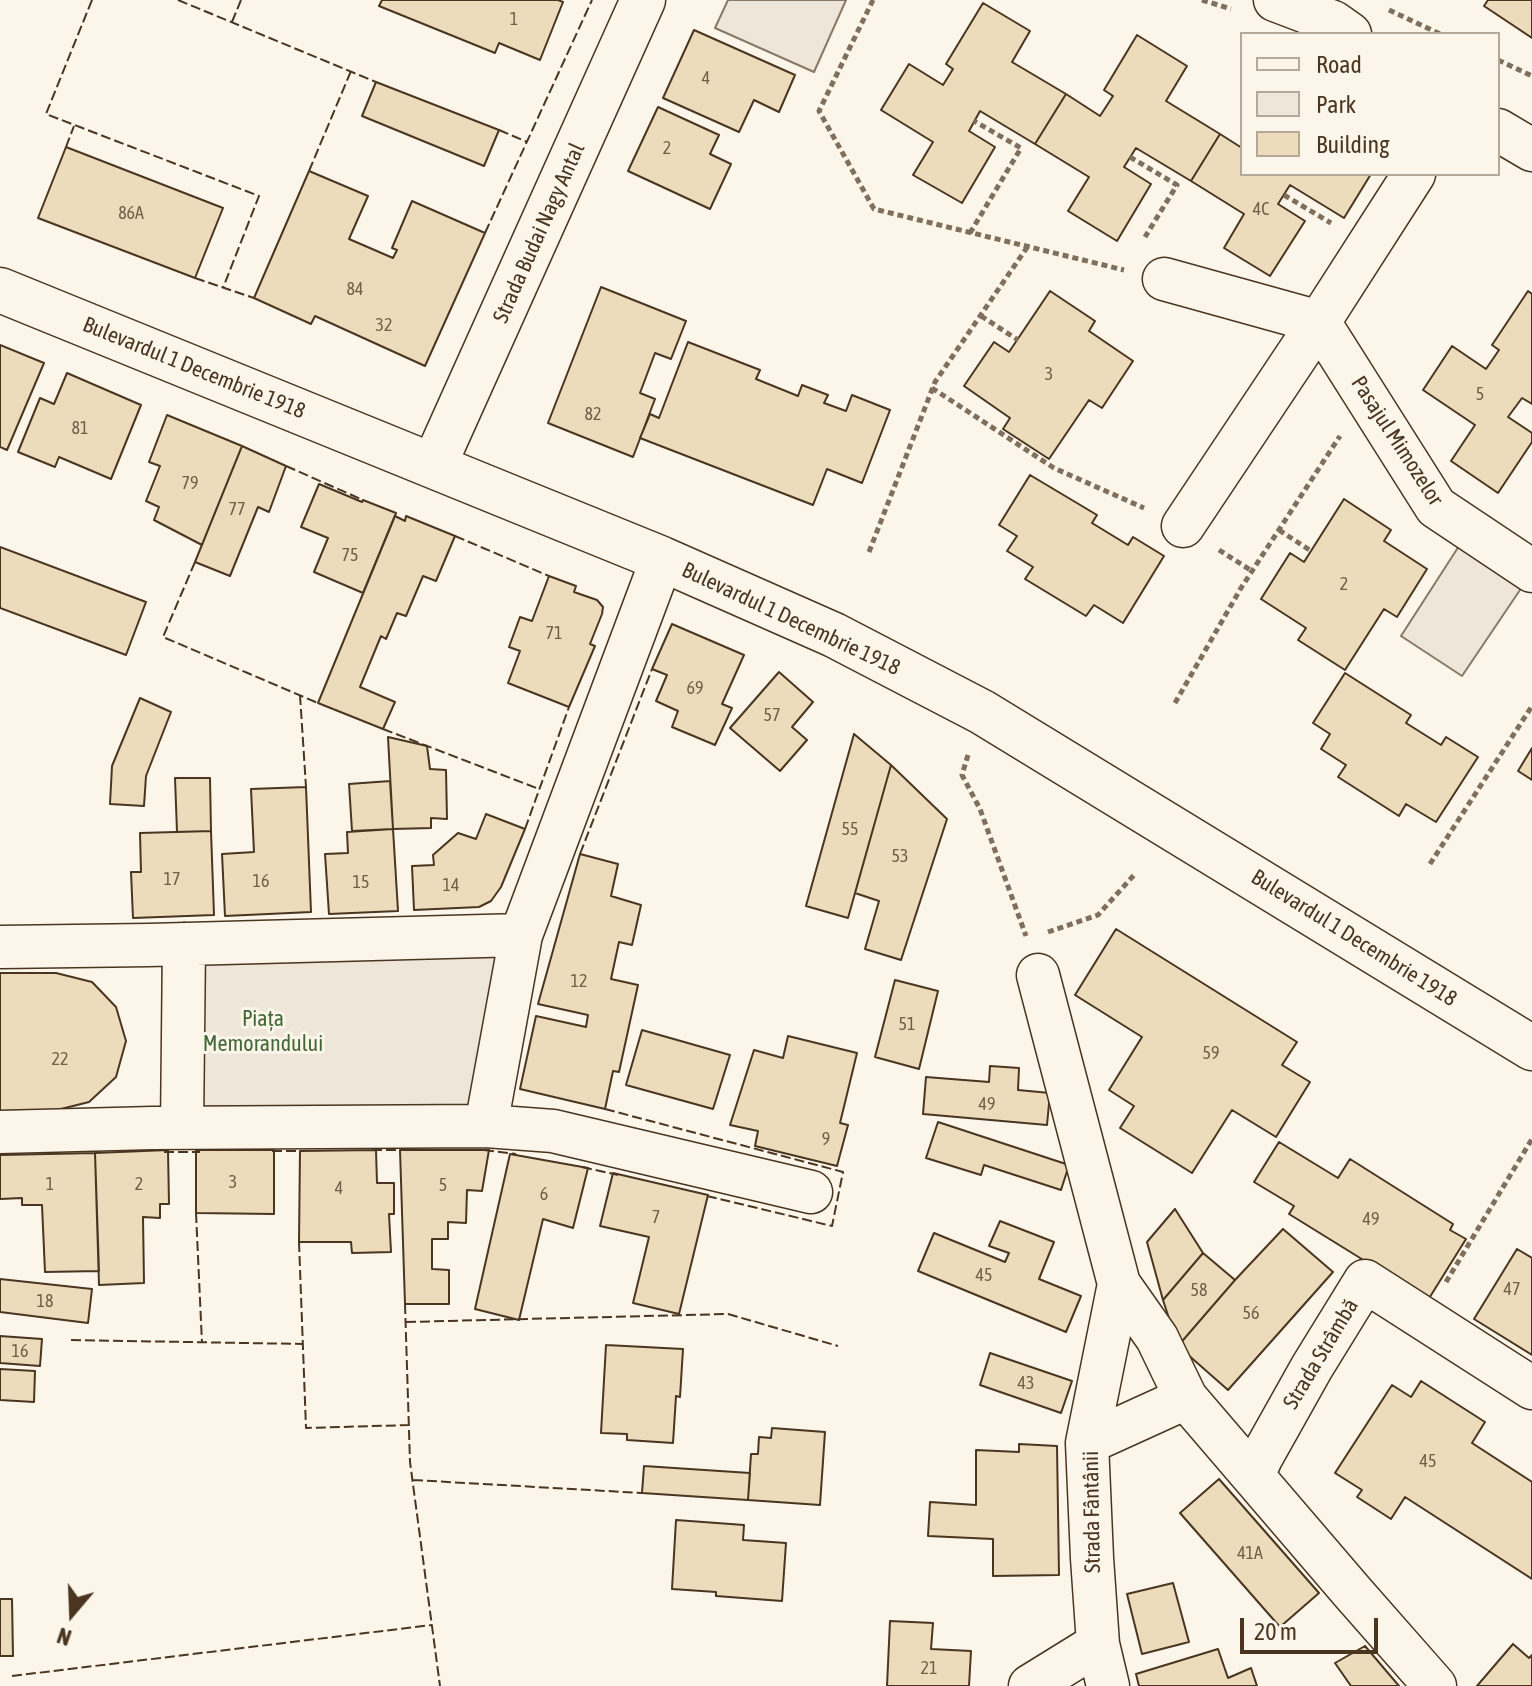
<!DOCTYPE html>
<html>
<head>
<meta charset="utf-8">
<style>
	body { margin:0 }
	#map { position:relative; width:1532px; height:1686px; overflow:hidden; background:#fbf6e9; font-family:"Asap Condensed",sans-serif }
	canvas { display:block }
	.legend { position:absolute; left:1240px; top:32px; width:260px; height:144px; box-sizing:border-box; background:#fbf6e9; border:2px solid #b4a999; margin:0; padding:10px 14px; list-style:none; font-size:24px; color:#4a3520 }
	.legend li { display:flex; align-items:center; gap:16px; height:40px }
	.legend b { width:40px; border:2px solid #b4a999 }
	.north { position:absolute; left:32px; top:1574px; width:80px; height:80px; -webkit-text-stroke:6px #fbf6e9; paint-order:stroke; rotate:199deg; font-size:22px; font-weight:700; line-height:32px; text-align:center; color:#4a3520 }
	.north::after { content:''; display:block; margin:auto; width:28px; height:36px; background:#4a3520; clip-path:polygon(50% 0,100% 100%,50% 72%,0 100%) }
	.scale { position:absolute; left:1240px; top:1618px; width:138px; height:36px; box-sizing:border-box; border:4px solid #4a3520; border-top:0; padding-left:10px; font-size:24px; line-height:28px; white-space:nowrap; color:#4a3520; -webkit-text-stroke:6px #fbf6e9; paint-order:stroke }
</style>
</head>
<body>
<div id="map">
<canvas width="1532" height="1686"></canvas>
<ul class="legend">
<li><b style="height:10px;background:#fbf6e9"></b>Road</li>
<li><b style="height:22px;background:#ede6d9"></b>Park</li>
<li><b style="height:22px;background:#ecdcbc"></b>Building</li>
</ul>
<div class="north">N</div>
<div class="scale">20 m</div>
</div>
<script>
const ctx = document.querySelector('canvas').getContext('2d');
ctx.lineJoin = 'round';
function fillPath(path, color) {
  ctx.fillStyle = color;
  ctx.fill(path, 'evenodd');
}
function poly(rows) {
  const path = new Path2D();
  for (const r of rows) {
    path.moveTo(r[0], r[1]);
    for (let i = 2; i < r.length; i += 2) path.lineTo(r[i], r[i + 1]);
  }
  return path;
}
function strokePath(path, color, width, dash) {
  ctx.strokeStyle = color;
  ctx.lineWidth = width;
  ctx.lineCap = dash ? 'butt' : 'round';
  ctx.setLineDash(dash || []);
  ctx.stroke(path);
}
function label(font, color, halo, rows, align = 'center') {
  ctx.font = font + ' "Asap Condensed",sans-serif';
  ctx.lineWidth = 6;
  ctx.setLineDash([]);
  ctx.textBaseline = 'middle';
  ctx.strokeStyle = halo;
  ctx.fillStyle = color;
  for (const [text, x, y, turn = 0] of rows) {
    ctx.save();
    ctx.translate(x, y);
    ctx.rotate((+turn || 0) * Math.PI / 180);
    ctx.textAlign = isNaN(turn) ? turn : align;
    if (halo) ctx.strokeText(text, 0, 0);
    ctx.fillText(text, 0, 0);
    ctx.restore();
  }
}
const green = poly([
	[728,0,846,0,814,72,715,28,728,0],
	[1459,546,1522,587,1462,676,1401,636,1459,546],
	[507,948,478,1107,168,1113,162,954,507,948]
]);
fillPath(green, '#ede6d9');
strokePath(green, '#887966', 2);
const building = poly([
	[382,0,558,0,563,2,540,60,499,43,495,53,379,6,382,0],
	[1488,0,1532,0,1532,38,1484,6,1488,0],
	[983,3,1030,31,1012,62,1066,94,1035,144,980,111,969,131,995,147,962,203,913,175,933,142,881,110,909,64,943,85,953,69,946,64,983,3],
	[694,30,795,75,779,112,754,100,739,132,663,98,694,30],
	[1137,35,1187,66,1166,101,1220,134,1191,181,1136,148,1124,167,1151,184,1117,241,1068,211,1089,177,1035,144,1066,94,1100,116,1113,96,1104,90,1137,35],
	[376,82,499,130,484,166,362,116,376,82],
	[658,107,719,135,710,154,731,164,710,209,628,171,658,107],
	[1220,134,1242,148,1242,174,1371,174,1344,218,1290,185,1278,204,1305,221,1270,276,1224,248,1244,214,1191,181,1220,134],
	[66,147,223,208,195,278,38,218,66,147],
	[309,171,368,196,349,239,393,258,397,250,392,248,412,201,485,233,425,366,315,316,311,324,254,298,309,171],
	[601,287,686,321,671,359,655,353,640,393,655,399,633,457,548,423,601,287],
	[1050,291,1095,321,1089,331,1133,361,1102,408,1089,400,1049,459,1003,429,1010,418,964,386,994,342,1009,352,1050,291],
	[1528,291,1532,294,1532,404,1522,398,1508,417,1532,433,1532,442,1498,493,1451,461,1475,425,1423,390,1452,346,1486,369,1499,350,1492,345,1528,291],
	[688,342,760,370,756,379,798,396,802,385,828,395,824,403,846,411,852,395,890,410,862,483,827,469,813,505,640,438,650,414,659,418,688,342],
	[0,345,44,363,7,450,0,447,0,345],
	[67,373,141,405,111,479,59,457,55,467,18,452,40,398,54,404,67,373],
	[167,415,242,446,202,545,154,520,159,507,146,501,160,466,149,462,167,415],
	[242,446,286,466,269,512,258,507,230,576,195,562,242,446],
	[1030,475,1097,515,1092,523,1128,545,1133,537,1164,556,1123,623,1094,605,1086,616,1025,579,1033,567,1007,551,1017,536,999,525,1030,475],
	[319,484,362,502,363,500,396,513,363,593,314,572,328,538,301,527,319,484],
	[1344,499,1391,530,1384,541,1427,569,1397,617,1384,609,1345,670,1298,640,1306,628,1261,599,1290,553,1304,562,1344,499],
	[395,516,405,521,406,516,455,536,436,581,423,576,406,616,397,613,386,639,381,636,360,687,395,702,383,729,318,703,395,516],
	[0,547,146,602,126,655,0,608,0,547],
	[549,576,576,586,574,592,597,600,603,607,602,614,590,644,595,646,569,707,508,683,520,651,509,647,520,617,532,621,549,576],
	[672,624,744,655,722,704,732,708,715,745,672,727,678,711,656,701,667,675,652,669,672,624],
	[779,672,813,702,792,727,807,740,780,771,730,728,779,672],
	[1345,673,1411,715,1406,723,1441,745,1446,737,1478,757,1436,822,1406,804,1399,816,1338,777,1346,765,1321,749,1330,734,1313,723,1345,673],
	[140,698,171,712,146,776,144,806,110,804,112,766,140,698],
	[854,734,891,765,848,918,806,906,854,734],
	[388,737,427,746,430,769,446,770,447,819,431,818,431,828,393,829,388,737],
	[1532,748,1532,780,1518,771,1532,748],
	[891,765,947,819,901,960,865,949,879,901,855,893,891,765],
	[175,778,210,778,211,831,177,832,175,778],
	[390,781,393,829,352,831,349,784,390,781],
	[306,787,311,912,225,916,222,854,254,852,251,789,306,787],
	[486,814,525,829,501,887,491,901,479,907,414,910,412,866,434,865,433,855,458,833,476,839,486,814],
	[393,829,398,911,329,914,325,854,348,853,347,832,393,829],
	[211,831,214,915,133,918,131,872,141,872,140,833,211,831],
	[580,854,618,864,611,896,641,905,632,945,619,942,611,979,638,985,619,1072,613,1071,605,1109,520,1089,536,1016,586,1027,588,1015,538,1004,580,854],
	[1116,929,1297,1042,1282,1065,1310,1082,1276,1137,1232,1110,1192,1173,1120,1128,1134,1106,1109,1090,1142,1037,1075,995,1116,929],
	[0,973,56,973,92,982,116,1007,126,1041,116,1077,89,1102,57,1110,0,1111,0,973],
	[895,980,938,991,919,1069,875,1057,895,980],
	[642,1030,730,1055,713,1109,626,1085,642,1030],
	[788,1036,857,1053,840,1123,848,1125,837,1166,755,1146,758,1131,730,1125,754,1050,783,1058,788,1036],
	[990,1066,1019,1068,1018,1090,1050,1093,1047,1125,923,1114,926,1077,989,1082,990,1066],
	[938,1122,1069,1165,1061,1190,984,1165,981,1175,926,1158,938,1122],
	[1279,1142,1338,1178,1350,1159,1453,1224,1450,1230,1466,1239,1428,1300,1289,1214,1294,1206,1254,1182,1279,1142],
	[168,1150,169,1204,160,1204,160,1218,143,1217,144,1283,99,1285,95,1153,168,1150],
	[196,1150,274,1150,274,1214,196,1213,196,1150],
	[376,1150,377,1183,394,1183,394,1214,389,1214,391,1252,352,1253,351,1242,299,1242,300,1151,376,1150],
	[400,1150,489,1150,482,1191,467,1190,466,1223,448,1222,448,1239,432,1239,432,1269,449,1270,449,1304,405,1304,400,1150],
	[95,1153,99,1271,45,1272,42,1205,22,1205,22,1198,0,1199,0,1155,95,1153],
	[510,1154,588,1168,573,1228,543,1219,519,1320,475,1309,510,1154],
	[613,1173,708,1195,679,1314,633,1303,649,1237,600,1226,613,1173],
	[1175,1209,1203,1253,1163,1300,1147,1242,1175,1209],
	[1000,1221,1054,1242,1039,1279,1081,1296,1066,1332,918,1271,934,1233,1005,1262,1009,1253,989,1246,1000,1221],
	[1283,1229,1333,1272,1228,1390,1178,1346,1235,1280,1283,1229],
	[1517,1249,1532,1258,1532,1355,1474,1319,1517,1249],
	[1203,1253,1235,1280,1178,1346,1163,1300,1203,1253],
	[0,1279,92,1289,88,1323,0,1312,0,1279],
	[0,1336,42,1339,40,1366,0,1363,0,1336],
	[606,1345,683,1349,680,1397,676,1396,673,1443,627,1440,627,1434,601,1433,606,1345],
	[990,1353,1072,1381,1061,1413,980,1385,990,1353],
	[0,1369,35,1371,34,1402,0,1400,0,1369],
	[1421,1381,1485,1422,1472,1443,1532,1482,1532,1579,1405,1497,1391,1519,1357,1497,1362,1490,1335,1473,1392,1385,1411,1397,1421,1381],
	[772,1428,825,1432,820,1505,748,1500,751,1454,758,1454,759,1437,771,1438,772,1428],
	[1019,1444,1057,1446,1059,1575,993,1576,993,1539,928,1536,930,1502,976,1505,976,1450,1019,1452,1019,1444],
	[644,1466,750,1473,748,1500,642,1493,644,1466],
	[1219,1479,1319,1593,1280,1627,1180,1513,1219,1479],
	[676,1520,744,1525,743,1540,786,1543,782,1601,716,1596,716,1592,672,1589,676,1520],
	[1173,1583,1189,1642,1142,1654,1127,1594,1173,1583],
	[0,1599,12,1599,13,1656,0,1656,0,1599],
	[890,1621,933,1623,931,1649,971,1651,969,1686,887,1686,890,1621],
	[1513,1644,1529,1658,1532,1655,1532,1686,1477,1686,1513,1644],
	[1365,1646,1399,1686,1351,1686,1335,1663,1365,1646],
	[1218,1649,1228,1678,1251,1668,1257,1686,1139,1686,1136,1674,1218,1649]
]);
fillPath(building, '#ecdcbc');
strokePath(building, '#4a3520', 2);
const street = poly([
	[1275,0,1333,22,1350,34],
	[1498,130,1532,150],
	[1164,279,1319,322,1436,507,1532,571],
	[1183,526,1319,322,1414,174],
	[521,935,662,559],
	[0,947,149,945,521,935,486,1126,152,1128,0,1132],
	[1038,975,1119,1284,1157,1338,1186,1398,1354,1594,1435,1686],
	[486,1126,553,1131,811,1192],
	[182,1128,184,944],
	[1087,1443,1186,1398],
	[1253,1476,1261,1458,1312,1367,1365,1281,1532,1388],
	[1030,1686,1098,1644],
	[1108,1686,1098,1644,1092,1558,1087,1443,1119,1284]
]);
const secondary = poly([
	[434,465,643,0]
]);
const primary = poly([
	[0,290,662,559,834,635,982,712,1532,1048]
]);
strokePath(street, '#4a3520', 45);
strokePath(secondary, '#4a3520', 47);
strokePath(primary, '#4a3520', 47);
strokePath(poly([
	[873,0,819,111,874,209,1124,270],
	[1202,0,1231,9],
	[1389,10,1440,34],
	[1498,60,1532,76],
	[1130,157,1177,185,1145,237],
	[1284,195,1331,223],
	[970,233,1021,148,974,121],
	[981,316,1018,340],
	[932,388,1054,468,1144,508],
	[1279,530,1311,551],
	[1219,550,1252,571],
	[869,552,935,382,1028,246],
	[1175,703,1241,588,1340,436],
	[968,755,962,775,980,809,1026,936],
	[1430,864,1532,706],
	[1048,932,1098,915,1134,875],
	[1446,1282,1532,1139]
]), '#7f6f5c', 5, [6, 4]);
strokePath(street, '#fbf6e9', 42);
strokePath(secondary, '#fbf6e9', 44);
strokePath(primary, '#fbf6e9', 44);
strokePath(poly([
	[92,0,46,114,259,196,223,288],
	[178,0,376,82],
	[232,22,241,0],
	[499,130,527,142],
	[66,147,74,126],
	[309,171,351,71],
	[485,233,592,0],
	[195,278,254,298],
	[286,466,363,500],
	[455,536,549,576],
	[195,562,163,637,318,703],
	[300,695,306,787],
	[383,729,539,789],
	[525,829,569,707],
	[580,854,652,669],
	[605,1109,843,1172,832,1226,703,1195],
	[372,1150,404,1150],
	[484,1150,516,1154],
	[272,1151,304,1151],
	[164,1152,200,1152],
	[582,1167,618,1175],
	[196,1213,202,1343],
	[299,1242,306,1428,409,1425],
	[405,1304,410,1462,440,1686],
	[406,1322,728,1314,838,1346],
	[71,1340,303,1344],
	[413,1480,642,1493],
	[12,1676,432,1625]
]), '#4a3520', 2, [10, 4]);
label('18px', '#725f47', null, [
	["1",514,19],
	["4",706,78],
	["2",667,148],
	["4C",1261,209],
	["86A",131,213],
	["84",355,289],
	["32",384,325],
	["3",1049,374],
	["5",1480,394],
	["82",593,414],
	["81",80,428],
	["79",190,483],
	["77",237,509],
	["75",350,555],
	["2",1344,584],
	["71",554,633],
	["69",695,688],
	["57",772,715],
	["55",850,829],
	["53",900,856],
	["17",172,879],
	["16",261,881],
	["15",361,882],
	["14",451,885],
	["12",579,981],
	["51",907,1024],
	["59",1211,1053],
	["22",60,1059],
	["49",987,1104],
	["9",826,1139],
	["3",233,1182],
	["1",50,1184],
	["2",139,1184],
	["5",443,1185],
	["4",339,1188],
	["6",544,1194],
	["7",656,1217],
	["49",1371,1219],
	["45",984,1275],
	["47",1512,1289],
	["58",1199,1290],
	["18",45,1301],
	["56",1251,1313],
	["16",20,1351],
	["43",1026,1383],
	["45",1428,1461],
	["41A",1250,1553],
	["21",929,1668]
]);
label('22px', '#4a3520', '#fbf6e9', [
	["Strada Budai Nagy Antal",539,233,-66],
	["Bulevardul 1 Decembrie 1918",194,368,22],
	["Pasajul Mimozelor",1397,441,57],
	["Bulevardul 1 Decembrie 1918",791,619,25],
	["Bulevardul 1 Decembrie 1918",1354,938,32],
	["Strada Strâmbă",1321,1354,-59],
	["Strada Fântânii",1092,1512,-91]
]);
label('22px', '#436837', '#fbf6e9', [
	["Piața",263,1019],
	["Memorandului",263,1044]
]);
</script>
</body>
</html>
